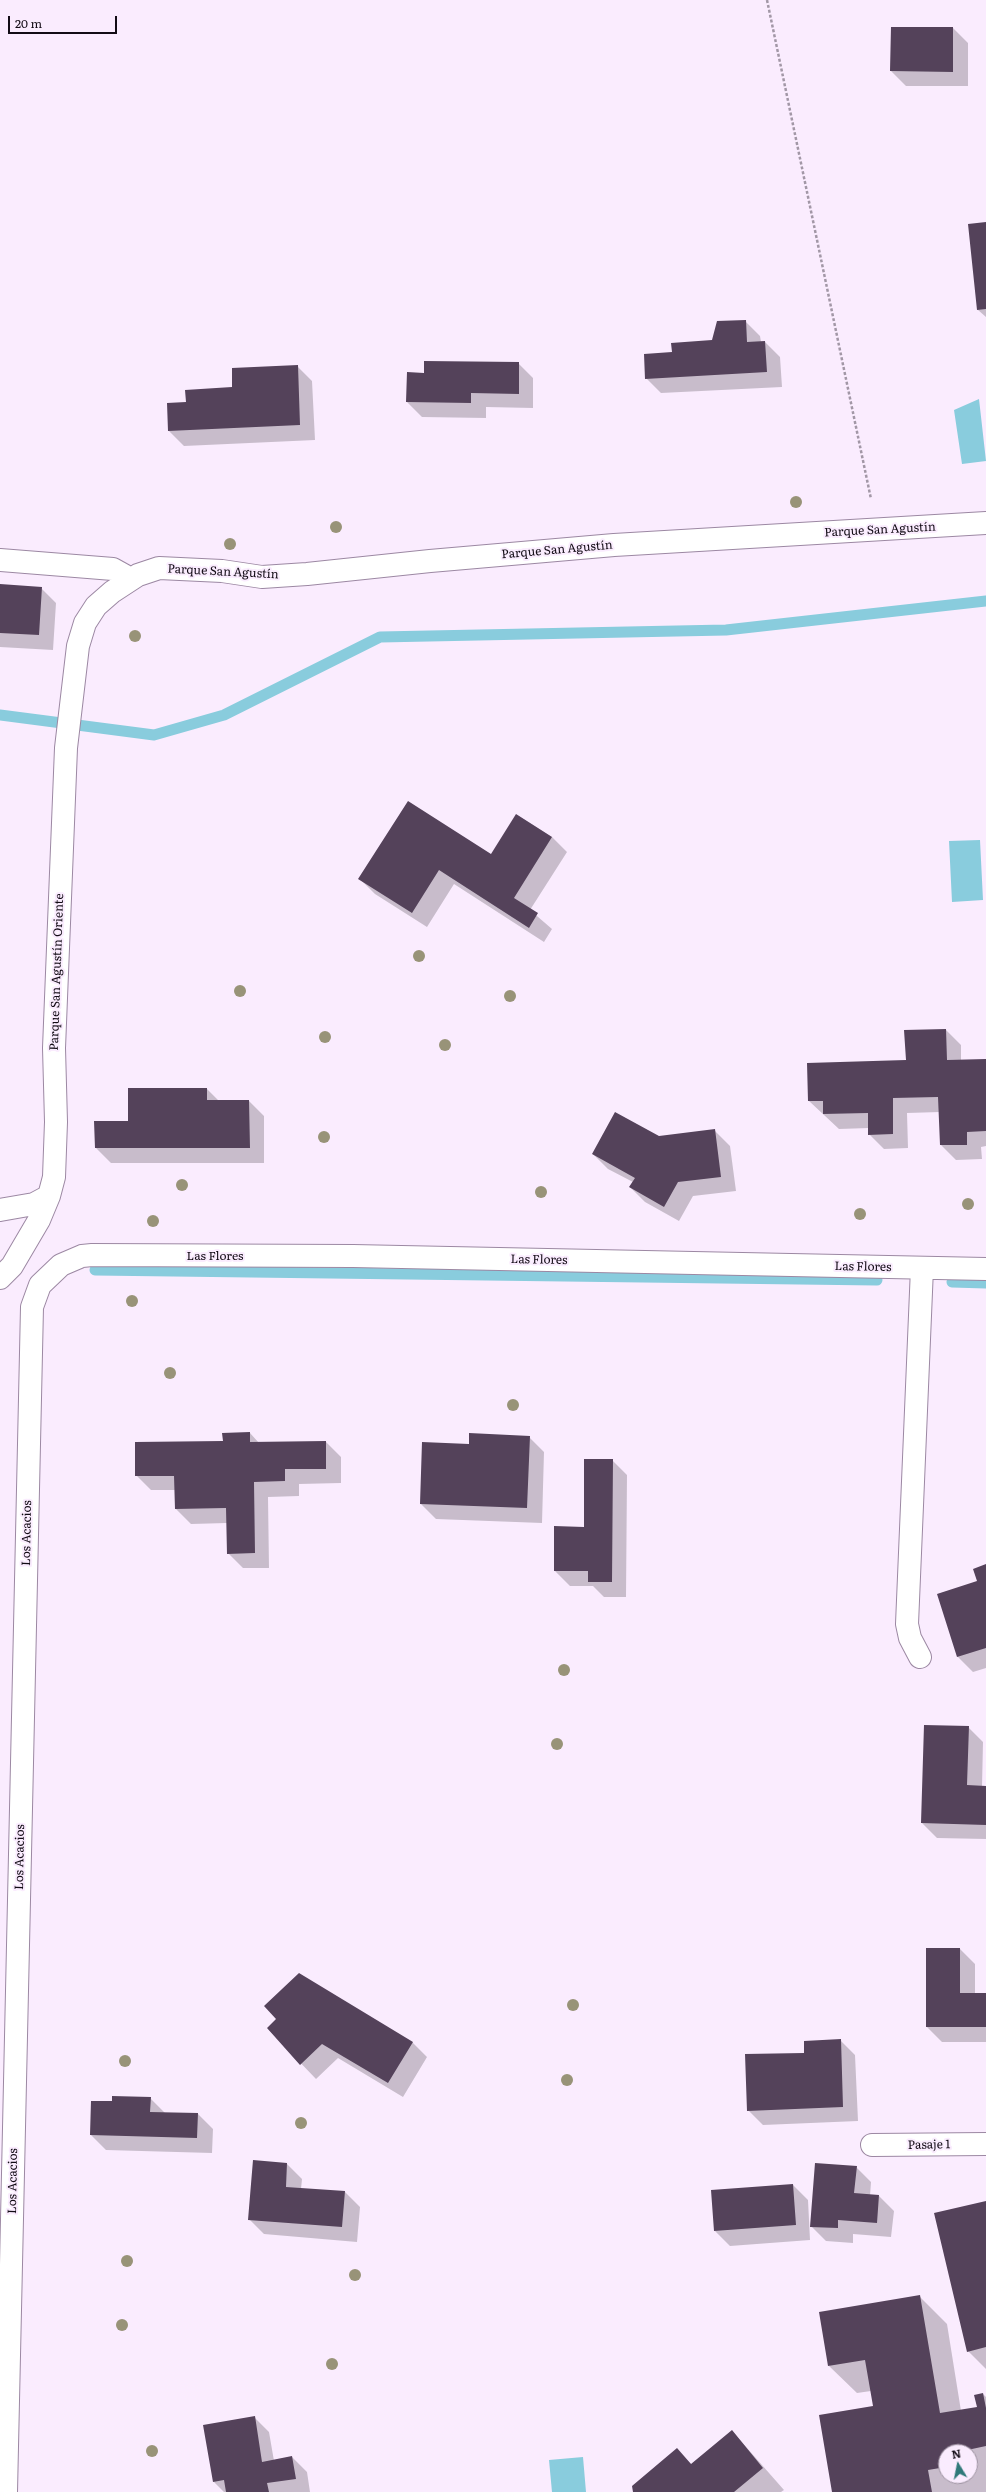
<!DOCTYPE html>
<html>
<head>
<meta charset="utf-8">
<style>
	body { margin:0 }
	#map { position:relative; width:986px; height:2492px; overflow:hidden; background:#faecfe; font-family:Literata,serif }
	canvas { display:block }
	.north { position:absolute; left:938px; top:2444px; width:40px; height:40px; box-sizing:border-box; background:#faecfe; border:1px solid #9d92a1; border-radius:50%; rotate:350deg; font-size:11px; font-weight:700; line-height:16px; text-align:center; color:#120b15 }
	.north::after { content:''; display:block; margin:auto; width:14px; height:18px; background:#2f7979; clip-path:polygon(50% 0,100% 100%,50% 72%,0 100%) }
	.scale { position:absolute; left:8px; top:16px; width:109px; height:18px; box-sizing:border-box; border:2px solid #120b15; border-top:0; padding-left:5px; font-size:12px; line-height:14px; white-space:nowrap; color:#120b15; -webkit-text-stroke:3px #faecfe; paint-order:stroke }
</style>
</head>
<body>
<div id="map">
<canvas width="986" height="2492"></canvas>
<div class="north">N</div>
<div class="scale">20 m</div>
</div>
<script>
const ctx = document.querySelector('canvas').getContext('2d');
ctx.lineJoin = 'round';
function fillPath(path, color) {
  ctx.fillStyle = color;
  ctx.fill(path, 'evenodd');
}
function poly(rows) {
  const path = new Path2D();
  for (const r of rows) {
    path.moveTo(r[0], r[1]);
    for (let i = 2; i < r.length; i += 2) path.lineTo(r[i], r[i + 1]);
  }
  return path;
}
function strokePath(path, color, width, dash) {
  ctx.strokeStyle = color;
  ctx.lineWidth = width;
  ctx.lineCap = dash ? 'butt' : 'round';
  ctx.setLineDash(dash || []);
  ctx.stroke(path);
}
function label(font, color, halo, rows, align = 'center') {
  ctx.font = font + ' Literata,serif';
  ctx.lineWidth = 4;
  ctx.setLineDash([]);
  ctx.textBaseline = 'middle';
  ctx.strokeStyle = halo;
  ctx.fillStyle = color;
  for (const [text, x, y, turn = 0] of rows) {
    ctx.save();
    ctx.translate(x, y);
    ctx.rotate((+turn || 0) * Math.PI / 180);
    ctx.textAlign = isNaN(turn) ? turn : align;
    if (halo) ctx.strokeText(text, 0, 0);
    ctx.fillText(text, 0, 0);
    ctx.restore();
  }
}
fillPath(poly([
	[979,399,986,461,962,464,954,410],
	[980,840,983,900,952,902,949,841],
	[583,2457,586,2492,552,2492,549,2460]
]), '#89ccdd');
fillPath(poly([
	[953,28,968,43,968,86,906,86,891,71],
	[986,223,986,317,978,310],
	[745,321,760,336,761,342,765,342,780,357,782,387,661,393,646,378,673,353,713,341],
	[518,363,533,378,533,408,486,407,486,418,422,417,407,402,425,374],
	[297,366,312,381,315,440,184,446,169,431,187,403],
	[0,585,41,588,56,603,53,650,0,647],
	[517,815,552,837,567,852,530,910,552,929,544,942,454,884,427,927,375,894,360,879,492,855],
	[946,1030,961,1045,961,1060,986,1060,986,1146,981,1147,982,1159,956,1160,941,1145,940,1112,907,1113,908,1148,884,1149,869,1134,869,1128,839,1129,809,1101,907,1061,905,1031],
	[207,1089,219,1101,249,1101,264,1116,264,1163,111,1163,96,1148,129,1122],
	[715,1131,730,1146,736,1191,693,1196,679,1221,645,1202,630,1187,633,1182,608,1169,593,1154,659,1137],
	[250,1433,259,1443,326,1442,341,1457,341,1483,299,1484,299,1496,268,1497,269,1568,243,1568,228,1553,227,1523,191,1524,176,1509,176,1490,151,1490,136,1475],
	[529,1437,544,1452,542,1523,436,1519,421,1504,470,1445],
	[612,1460,627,1475,626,1597,604,1597,593,1586,570,1586,555,1571,585,1528],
	[986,1566,986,1668,973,1672,958,1657,938,1594,978,1582],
	[968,1727,983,1742,982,1787,986,1787,986,1839,937,1838,922,1823],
	[927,1949,960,1949,975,1964,975,1994,986,1994,986,2042,942,2042,927,2027],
	[268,2029,412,2042,427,2057,403,2097,338,2058,316,2079],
	[840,2040,855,2055,858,2121,763,2125,748,2110,805,2054],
	[150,2098,165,2113,198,2114,213,2129,212,2153,106,2150,91,2135,113,2102],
	[254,2161,287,2164,302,2179,301,2189,345,2192,360,2207,357,2242,264,2234,249,2219],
	[856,2167,871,2182,870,2196,879,2196,894,2211,891,2237,853,2234,853,2243,826,2241,811,2226],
	[793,2185,808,2200,810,2240,730,2246,715,2231],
	[986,2202,986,2369,968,2351],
	[919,2296,947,2324,961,2411,978,2408,983,2394,986,2397,986,2492,833,2492,874,2407,871,2391,857,2393,829,2366],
	[946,2452,970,2452,970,2476,946,2476],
	[254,2417,269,2432,274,2461,292,2457,307,2472,310,2492,224,2492,214,2482],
	[732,2431,784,2490,781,2492,634,2492,677,2450,692,2465]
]), '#0003');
strokePath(poly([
	[0,715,154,735,224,715,380,637,726,630,986,601],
	[95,1270,877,1280],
	[952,1282,986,1283]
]), '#89ccdd', 11);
fillPath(poly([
	[891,27,953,27,953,72,890,71],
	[986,222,986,309,977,310,968,224],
	[746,320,747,342,765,341,767,372,645,379,644,354,672,352,671,343,712,340,717,321],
	[424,361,519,362,519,394,471,393,471,403,406,402,407,372,424,373],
	[298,365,300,425,168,431,167,403,186,402,185,390,232,387,232,368],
	[0,584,42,587,39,635,0,633],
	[408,801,491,854,516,814,552,837,514,898,538,913,529,928,439,870,412,913,358,879],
	[946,1029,947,1060,986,1059,986,1131,967,1132,967,1145,940,1145,938,1097,893,1098,893,1134,868,1135,868,1113,823,1114,823,1101,808,1101,807,1063,906,1060,904,1030],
	[128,1088,207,1088,207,1100,249,1100,250,1148,95,1148,94,1121,128,1121],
	[615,1112,659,1136,715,1129,721,1177,678,1182,664,1207,629,1187,635,1178,592,1154],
	[250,1432,250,1442,326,1441,326,1469,285,1469,285,1481,254,1482,255,1553,227,1554,226,1508,175,1509,174,1476,135,1476,135,1442,223,1441,222,1433],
	[469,1433,530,1436,527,1508,420,1504,422,1442,469,1444],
	[584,1459,613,1459,612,1582,588,1582,588,1571,554,1571,554,1526,584,1527],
	[986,1564,986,1648,957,1657,937,1594,977,1581,973,1569],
	[924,1725,969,1726,967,1785,986,1786,986,1825,921,1823],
	[926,1948,960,1948,960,1993,986,1993,986,2027,926,2027],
	[299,1973,413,2042,388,2083,322,2044,300,2065,267,2028,276,2019,264,2006],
	[841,2039,843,2107,747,2111,745,2054,804,2053,804,2041],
	[112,2096,151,2097,150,2112,198,2113,197,2138,90,2135,91,2101,112,2101],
	[253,2160,287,2163,286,2187,345,2191,342,2227,248,2220],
	[815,2163,857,2166,854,2193,879,2195,877,2223,838,2220,838,2228,810,2227],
	[793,2184,796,2225,714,2231,711,2190],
	[986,2201,986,2347,967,2352,934,2213],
	[920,2295,940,2413,977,2407,974,2395,983,2393,986,2408,986,2446,958,2452,946,2452,946,2467,928,2470,932,2492,832,2492,819,2415,873,2406,865,2360,828,2366,819,2312],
	[255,2416,262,2462,292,2456,296,2479,267,2483,269,2492,226,2492,224,2480,213,2482,203,2425],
	[732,2430,763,2468,734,2492,633,2492,632,2486,677,2448,691,2464]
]), '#54425a');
const minor = poly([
	[0,560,113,569,131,579],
	[0,1210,34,1204,49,1196],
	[0,1278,12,1266,39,1220,49,1196,54,1177,56,1122,54,1048,66,748,78,646,85,623,96,606,112,592,138,575,159,568,222,571,262,577,307,574,430,561,614,545,986,523],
	[920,1657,910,1638,907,1624,922,1268],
	[872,2145,986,2144],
	[6,2492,32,1307,40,1285,61,1265,82,1256,92,1255,353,1256,986,1269]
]);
strokePath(minor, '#9c88a3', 24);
strokePath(poly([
	[767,0,871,499]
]), '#a297a6', 2.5, [3, 2]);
strokePath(minor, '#fff', 22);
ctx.fillStyle = '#989378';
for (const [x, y] of [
	[796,502],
	[336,527],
	[230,544],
	[135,636],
	[419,956],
	[240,991],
	[510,996],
	[325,1037],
	[445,1045],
	[324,1137],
	[182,1185],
	[541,1192],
	[968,1204],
	[860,1214],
	[153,1221],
	[132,1301],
	[170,1373],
	[513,1405],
	[564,1670],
	[557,1744],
	[573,2005],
	[125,2061],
	[567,2080],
	[301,2123],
	[127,2261],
	[355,2275],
	[122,2325],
	[332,2364],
	[152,2451]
]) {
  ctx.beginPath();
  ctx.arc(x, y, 6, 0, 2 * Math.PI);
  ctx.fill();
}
label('12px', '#120b15', '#faecfe', [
	["Parque San Agustín",880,530,-3],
	["Parque San Agustín",557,550,-5],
	["Parque San Agustín",223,572,3],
	["Parque San Agustín Oriente",57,972,-88],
	["Las Flores",215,1256],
	["Las Flores",539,1260,1],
	["Las Flores",863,1267,1],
	["Los Acacios",27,1533,-89],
	["Los Acacios",20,1857,-89],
	["Pasaje 1",929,2145,-1],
	["Los Acacios",13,2181,-89]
]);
</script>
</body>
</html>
